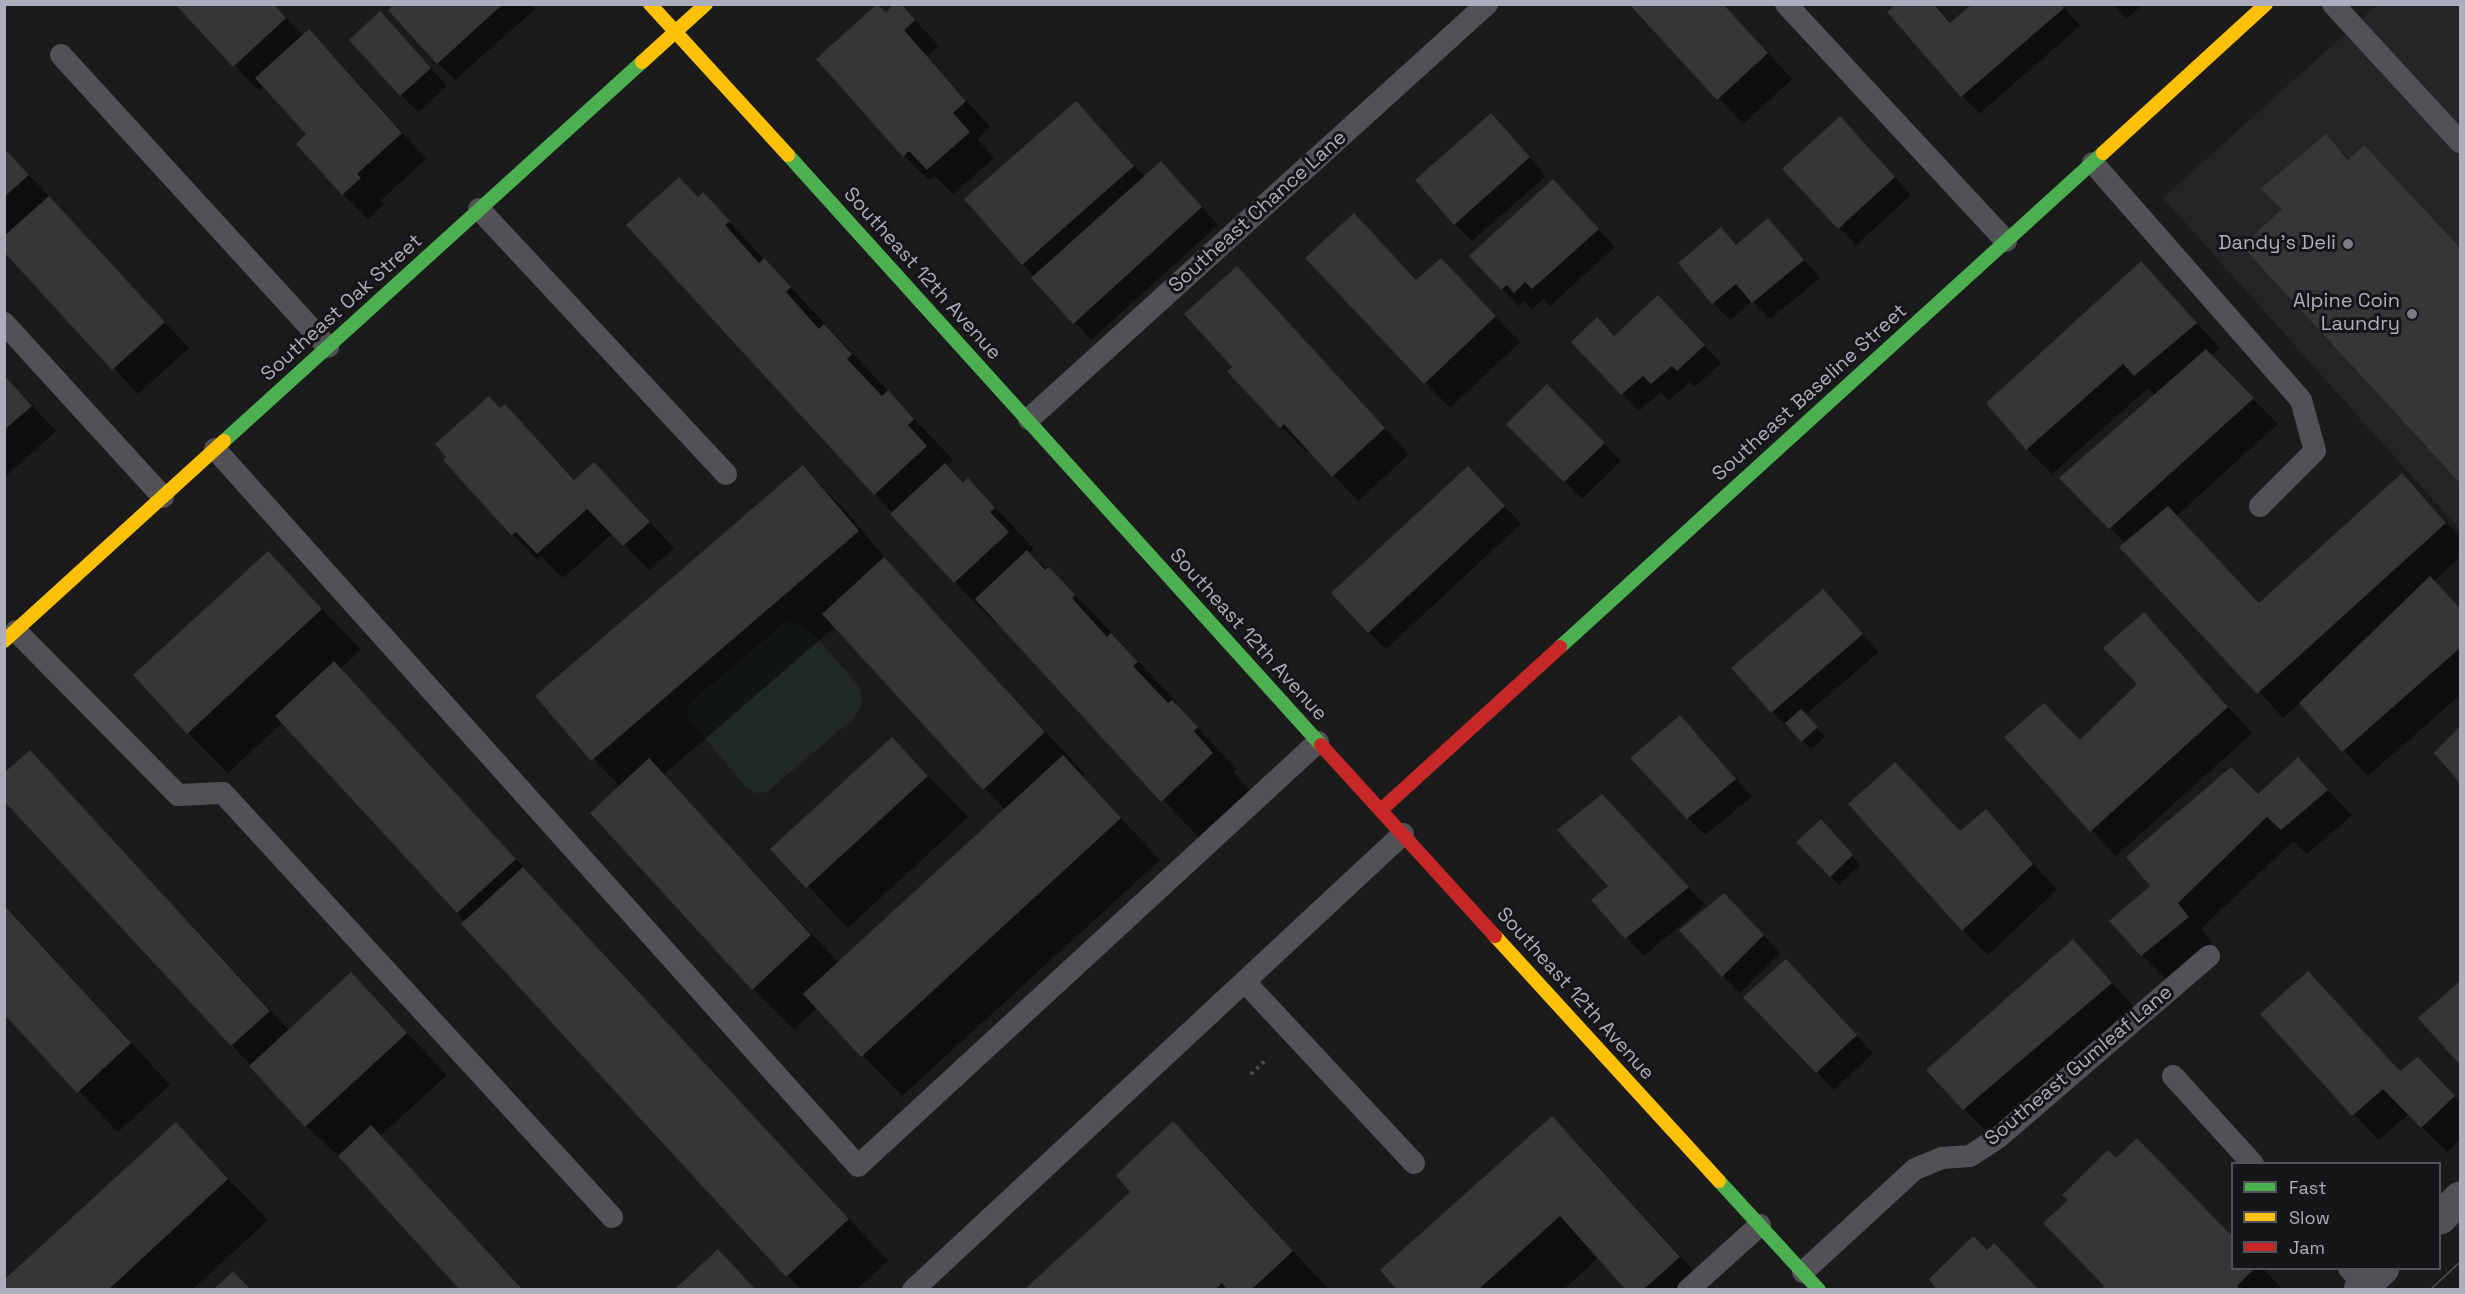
<!DOCTYPE html>
<html>
<head>
<meta charset="utf-8">
<style>
	body { margin:0 }
	#map { position:relative; width:2465px; height:1294px; overflow:hidden; background:#1b1b1c; font-family:"Space Grotesk",sans-serif }
	canvas { display:block }
	.frame { position:absolute; inset:0; border:6px solid #adaebd; pointer-events:none }
	.legend { position:absolute; left:2231px; top:1162px; width:210px; height:108px; box-sizing:border-box; background:#161518; border:2px solid #52525a; margin:0; padding:8px 10px; list-style:none; font-size:18px; color:#adaebd }
	.legend li { display:flex; align-items:center; gap:12px; height:30px }
	.legend b { width:30px; border:2px solid #52525a }
</style>
</head>
<body>
<div id="map">
<canvas width="2465" height="1294"></canvas>
<div class="frame"></div>
<ul class="legend">
<li><b style="height:8px;background:#4caf50"></b>Fast</li>
<li><b style="height:8px;background:#ffc107"></b>Slow</li>
<li><b style="height:8px;background:#c62828"></b>Jam</li>
</ul>
</div>
<script>
const ctx = document.querySelector('canvas').getContext('2d');
ctx.lineJoin = 'round';
function fillPath(path, color) {
  ctx.fillStyle = color;
  ctx.fill(path, 'evenodd');
}
function poly(rows) {
  const path = new Path2D();
  for (const r of rows) {
    path.moveTo(r[0], r[1]);
    for (let i = 2; i < r.length; i += 2) path.lineTo(r[i], r[i + 1]);
  }
  return path;
}
function strokePath(path, color, width, dash) {
  ctx.strokeStyle = color;
  ctx.lineWidth = width;
  ctx.lineCap = dash ? 'butt' : 'round';
  ctx.setLineDash(dash || []);
  ctx.stroke(path);
}
function label(font, color, halo, rows, align = 'center') {
  ctx.font = font + ' "Space Grotesk",sans-serif';
  ctx.lineWidth = 6;
  ctx.setLineDash([]);
  ctx.textBaseline = 'middle';
  ctx.strokeStyle = halo;
  ctx.fillStyle = color;
  for (const [text, x, y, turn = 0] of rows) {
    ctx.save();
    ctx.translate(x, y);
    ctx.rotate((+turn || 0) * Math.PI / 180);
    ctx.textAlign = isNaN(turn) ? turn : align;
    if (halo) ctx.strokeText(text, 0, 0);
    ctx.fillText(text, 0, 0);
    ctx.restore();
  }
}
fillPath(poly([
	[2377,5,2460,5,2460,530,2163,198]
]), '#252528');
fillPath(poly([
	[784,623,798,623,814,634,861,689,862,704,853,719,767,792,755,793,744,785,688,718,687,710,693,700]
]), '#212924');
fillPath(poly([
	[177,4,274,4,303,36,309,31,334,56,426,159,381,200,384,204,368,219,343,194,308,134,265,86,259,91],
	[396,4,531,4,535,9,455,80,438,63],
	[900,4,939,46,927,56,990,127,977,139,994,158,953,194,935,176,929,180,904,156,886,14],
	[1631,4,1723,4,1792,79,1743,124],
	[1899,4,1935,4,1952,24,2061,4,2080,26,1979,114,1889,12],
	[2113,4,2143,4,2127,19],
	[397,31,447,86,418,112,401,95],
	[1076,103,1145,177,1178,180,1218,225,1091,340,1023,264],
	[1508,132,1546,176,1472,241,1455,224],
	[1857,135,1911,195,1856,245,1784,169],
	[2326,136,2350,160,2364,147,2460,248,2460,481,2244,247,2283,210],
	[4,148,189,348,138,394,4,249],
	[703,194,953,460,947,466,957,477,964,484,967,480,1008,521,1034,549,1030,553,1089,609,1177,703,1175,705,1237,769,1233,772,1253,794,1202,841,997,621,995,623,955,582,875,494,699,199],
	[1570,198,1615,247,1550,306,1543,299,1532,309,1524,301,1519,306,1471,256],
	[1768,220,1820,278,1770,319,1752,301,1730,320,1713,303,1721,229,1737,245],
	[1378,240,1417,281,1465,285,1520,342,1450,408,1308,258],
	[2141,263,2220,348,2211,356,2278,424,2176,516,2260,604,2402,475,2460,537,2460,557,2434,581,2460,609,2460,695,2368,776,2300,703,2283,718,2125,543,2061,478,2156,396,2148,388,2052,474,2027,449],
	[1237,268,1409,454,1358,501,1309,449,1306,452,1281,427,1234,367],
	[1676,315,1721,363,1695,387,1690,382,1669,400,1661,392,1639,411,1573,342,1597,319,1616,337],
	[4,375,56,431,4,478],
	[1547,386,1621,461,1582,499,1508,424],
	[505,406,576,481,594,464,674,548,649,570,613,533,563,578,541,556,537,559,512,534,500,410],
	[803,467,843,508,898,573,1085,774,1082,776,1160,860,902,1096,817,1008,794,1029,753,989,620,787,537,696],
	[835,627,1005,810,839,963,663,775],
	[1485,485,1521,524,1386,649,1369,632],
	[268,553,361,650,340,669,888,1261,856,1290,801,1290,283,722,228,773,188,733],
	[1823,591,1879,652,1805,715,1825,737,1811,749,1772,712],
	[2144,614,2252,733,2116,856,2006,737,2080,741,2139,684],
	[2460,728,2460,781,2436,753],
	[1697,735,1752,797,1705,835,1688,818],
	[892,739,968,817,848,928,773,849],
	[30,752,290,1031,351,974,447,1075,380,1136,524,1290,462,1290,348,1165,306,1126,232,1045],
	[2298,759,2352,815,2307,854,2293,841,2201,929,2212,943,2167,980,2142,955,2152,886],
	[1986,811,2057,890,1988,955,1963,930,1961,833],
	[1620,814,1705,905,1644,956,1593,900,1610,886],
	[1829,830,1860,865,1839,885,1799,842],
	[4,904,170,1085,118,1132,4,1012],
	[1741,912,1780,953,1740,993,1723,976],
	[2073,941,2136,1009,1989,1134,1964,1109],
	[2308,973,2401,1072,2443,1084,2460,1102,2460,1139,2447,1152,2409,1114,2378,1140,2262,1014],
	[1803,979,1873,1053,1834,1090,1746,997],
	[2460,984,2460,1063,2420,1019],
	[1552,1118,1592,1159,1711,1290,1628,1290,1599,1257,1563,1290,1400,1290],
	[176,1124,268,1220,192,1290,4,1290],
	[1173,1124,1214,1164,1329,1290,1027,1290,1133,1192],
	[2116,1160,2168,1171,2232,1237,2232,1268,2263,1268,2283,1290,2102,1290,2106,1286]
]), '#0007');
fillPath(poly([
	[175,4,274,4,286,18,233,67],
	[394,4,503,4,437,64,388,10],
	[877,4,886,12,894,4,901,4,915,20,904,30,966,101,953,113,970,132,927,170,909,151,903,157,816,59],
	[1629,4,1723,4,1768,53,1717,100],
	[1896,4,1934,4,1950,23,1972,4,2061,4,2064,8,1961,97,1887,12],
	[380,11,431,68,400,96,349,40],
	[309,29,402,133,357,174,361,178,342,195,296,144,306,134,255,78],
	[1076,101,1134,166,1022,265,964,199],
	[1491,113,1530,157,1454,225,1415,180],
	[1840,116,1895,177,1838,229,1782,169],
	[2326,134,2348,160,2364,145,2460,248,2460,483,2242,246,2282,209,2260,189],
	[4,148,29,175,4,197],
	[1161,161,1202,207,1073,324,1031,278],
	[679,177,698,197,703,192,730,221,725,225,759,263,764,258,791,287,786,292,819,329,824,324,852,354,847,359,882,396,888,390,914,419,908,425,927,446,874,495,626,225],
	[1553,179,1599,229,1532,289,1525,282,1514,293,1507,285,1501,290,1469,256],
	[49,196,165,322,112,370,4,252,4,236],
	[1354,213,1416,280,1441,258,1496,316,1424,384,1305,258],
	[1768,218,1804,260,1752,303,1736,284,1712,304,1678,263,1721,227,1736,245],
	[2141,261,2197,323,2134,376,2123,364,2026,450,1986,403],
	[1237,266,1385,428,1332,477,1284,424,1280,428,1234,379,1227,371,1232,367,1184,314],
	[1658,295,1705,345,1677,371,1672,366,1651,384,1643,376,1621,395,1571,342,1597,317,1614,336],
	[2206,349,2254,398,2109,529,2059,478],
	[4,375,32,406,4,430],
	[1547,384,1605,443,1564,482,1506,424],
	[489,396,500,408,505,404,574,480,594,462,650,522,623,546,587,509,537,554,516,532,511,535,443,460,446,457,435,444],
	[945,463,963,483,968,478,995,508,990,512,1009,532,954,583,890,514],
	[803,465,859,531,591,761,535,696],
	[1468,466,1505,506,1368,633,1331,593],
	[2402,473,2446,523,2257,694,2119,547,2168,506,2259,603],
	[1027,550,1045,570,1049,567,1075,595,1072,598,1107,637,1111,633,1138,662,1133,666,1168,703,1172,700,1198,727,1194,731,1213,753,1161,802,975,599],
	[268,551,322,609,187,734,133,675],
	[884,557,1045,732,983,790,822,614],
	[2430,576,2460,608,2460,648,2342,752,2299,703],
	[1823,589,1863,634,1771,713,1731,668],
	[2144,612,2228,707,2090,832,2004,737,2044,703,2080,740,2137,684,2103,648],
	[334,661,516,859,457,913,275,716],
	[1801,709,1818,727,1801,742,1785,723],
	[1680,715,1736,779,1687,819,1630,758],
	[2460,726,2460,783,2434,753],
	[892,737,928,776,806,888,770,849],
	[30,750,270,1011,231,1046,4,801,4,773],
	[1063,755,1121,818,861,1057,803,994],
	[2298,757,2328,790,2281,830,2267,817,2178,903,2189,917,2141,956,2109,921,2150,886,2126,857,2231,767,2258,794],
	[649,758,811,935,752,990,590,813],
	[1895,762,1960,831,1986,809,2033,864,1962,931,1848,804],
	[1602,794,1689,887,1625,939,1591,900,1608,886,1557,830],
	[1821,819,1853,855,1830,877,1796,842],
	[523,867,849,1219,786,1277,461,924],
	[1724,893,1764,935,1722,977,1679,930],
	[4,905,131,1043,77,1093,4,1014],
	[2073,939,2112,983,1963,1110,1926,1070],
	[1786,959,1857,1035,1816,1073,1743,997],
	[2308,971,2400,1071,2418,1057,2455,1096,2421,1128,2383,1089,2352,1116,2260,1014],
	[351,972,407,1033,305,1127,249,1066],
	[2460,981,2460,1065,2418,1018],
	[1552,1116,1680,1257,1643,1290,1626,1290,1560,1216,1478,1290,1397,1290,1380,1270],
	[1173,1121,1293,1251,1251,1290,1227,1290,1222,1283,1215,1290,1024,1290,1130,1192,1116,1175],
	[176,1122,228,1179,108,1290,4,1290,4,1280],
	[371,1125,523,1290,460,1290,338,1156],
	[2137,1138,2232,1236,2232,1268,2255,1268,2237,1286,2240,1290,2100,1290,2104,1286,2043,1223,2068,1200,2062,1195,2108,1150,2116,1158],
	[1973,1236,1987,1250,1994,1243,2039,1290,1937,1290,1929,1279],
	[718,1249,756,1290,674,1290],
	[233,1271,251,1290,213,1290]
]), '#363638');
strokePath(poly([
	[1251,1074,1267,1059]
]), '#4c4c51', 4, [3, 4.5]);
strokePath(poly([
	[1786,4,2006,241],
	[2333,4,2460,142],
	[61,55,328,347],
	[2093,163,2301,400,2315,451,2260,506],
	[479,209,726,474],
	[4,323,163,497],
	[1029,419,1487,4],
	[215,449,858,1166,1318,742],
	[16,631,178,795,223,793,612,1217],
	[1245,982,1414,1163],
	[2173,1076,2253,1164],
	[2349,1268,2364,1286],
	[1803,1272,1915,1169,1942,1158,1970,1156,1999,1137,2209,956],
	[913,1290,1403,834],
	[1688,1290,1760,1225]
]), '#515156', 22);
strokePath(poly([
	[2440,1218,2460,1198],
	[2360,1290,2383,1268]
]), '#515156', 33);
strokePath(poly([
	[788,155,1321,745],
	[224,441,642,62],
	[1560,647,2103,153],
	[1719,1181,1819,1290]
]), '#4caf50', 14);
strokePath(poly([
	[650,4,788,155],
	[642,62,706,4],
	[2103,153,2266,4],
	[4,641,224,441],
	[1495,936,1719,1181]
]), '#ffc107', 14);
strokePath(poly([
	[1321,745,1495,936],
	[1381,810,1560,647]
]), '#c62828', 14);
strokePath(poly([
	[2430,1290,2460,1262]
]), '#505054', 1.5);
for (const [x, y, r, color] of [
	[2348,244,6,"#7a7b85"],
	[2412,314,6,"#7a7b85"]
]) {
  const dot = new Path2D();
  dot.arc(x, y, r, 0, 2 * Math.PI);
  ctx.fillStyle = color;
  ctx.fill(dot);
  strokePath(dot, '#161518', 2);
}
label('20px', '#adaebd', '#161518', [
	["Southeast Chance Lane",1258,212,-42],
	["Southeast 12th Avenue",922,274,48],
	["Southeast Oak Street",342,308,-42],
	["Southeast Baseline Street",1810,393,-42],
	["Southeast 12th Avenue",1248,635,48],
	["Southeast 12th Avenue",1575,994,48],
	["Southeast Gumleaf Lane",2079,1066,-40]
]);
label('20px', '#adaebd', '#161518', [
	["Dandy's Deli",2336,244],
	["Alpine Coin",2400,302],
	["Laundry",2400,325]
], 'right');
</script>
</body>
</html>
